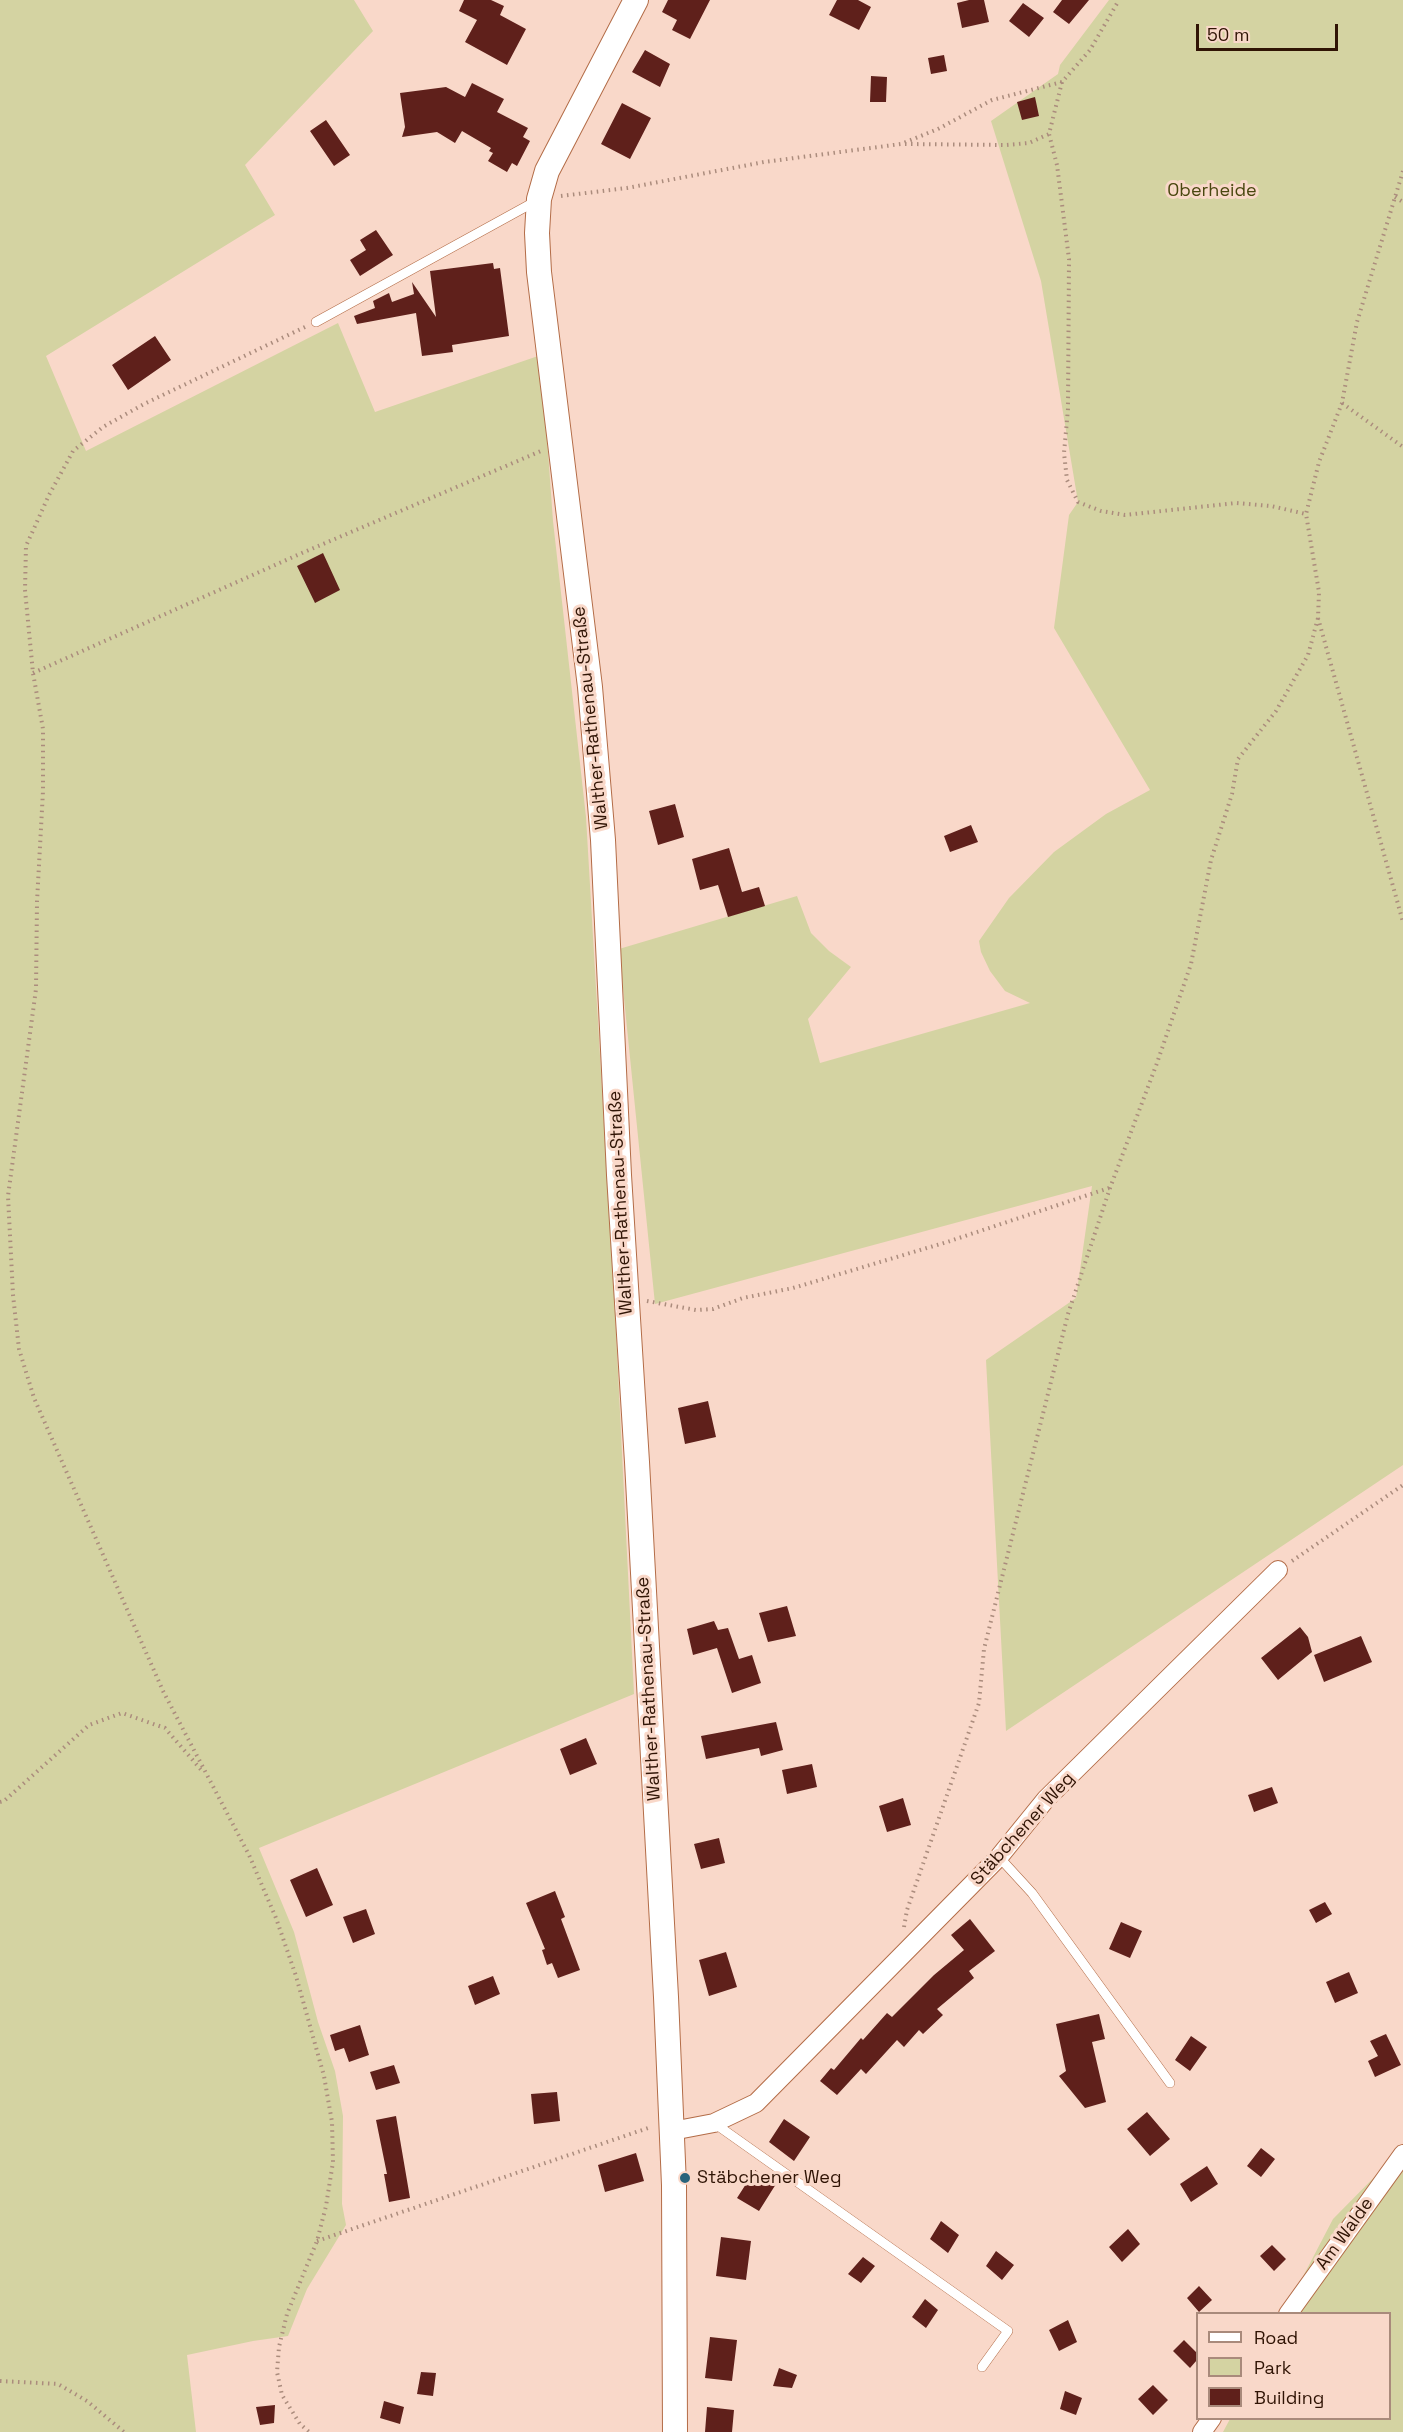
<!DOCTYPE html>
<html>
<head>
<meta charset="utf-8">
<style>
	body { margin:0 }
	#map { position:relative; width:1403px; height:2432px; overflow:hidden; background:#f9d8c9; font-family:"Space Grotesk",sans-serif }
	canvas { display:block }
	.legend { position:absolute; left:1196px; top:2312px; width:195px; height:108px; box-sizing:border-box; background:#f9d8c9; border:2px solid #a98a7b; margin:0; padding:8px 10px; list-style:none; font-size:18px; color:#301405 }
	.legend li { display:flex; align-items:center; gap:12px; height:30px }
	.legend b { width:30px; border:2px solid #a98a7b }
	.scale { position:absolute; left:1196px; top:24px; width:142px; height:27px; box-sizing:border-box; border:3px solid #301405; border-top:0; padding-left:8px; font-size:18px; line-height:21px; white-space:nowrap; color:#301405; -webkit-text-stroke:4px #f9d8c9; paint-order:stroke }
</style>
</head>
<body>
<div id="map">
<canvas width="1403" height="2432"></canvas>
<ul class="legend">
<li><b style="height:8px;background:#fff"></b>Road</li>
<li><b style="height:16px;background:#d4d3a2"></b>Park</li>
<li><b style="height:16px;background:#5f201b"></b>Building</li>
</ul>
<div class="scale">50 m</div>
</div>
<script>
const ctx = document.querySelector('canvas').getContext('2d');
ctx.lineJoin = 'round';
function fillPath(path, color) {
  ctx.fillStyle = color;
  ctx.fill(path, 'evenodd');
}
function poly(rows) {
  const path = new Path2D();
  for (const r of rows) {
    path.moveTo(r[0], r[1]);
    for (let i = 2; i < r.length; i += 2) path.lineTo(r[i], r[i + 1]);
  }
  return path;
}
function strokePath(path, color, width, dash) {
  ctx.strokeStyle = color;
  ctx.lineWidth = width;
  ctx.lineCap = dash ? 'butt' : 'round';
  ctx.setLineDash(dash || []);
  ctx.stroke(path);
}
function label(font, color, halo, rows, align = 'center') {
  ctx.font = font + ' "Space Grotesk",sans-serif';
  ctx.lineWidth = 6;
  ctx.setLineDash([]);
  ctx.textBaseline = 'middle';
  ctx.strokeStyle = halo;
  ctx.fillStyle = color;
  for (const [text, x, y, turn = 0] of rows) {
    ctx.save();
    ctx.translate(x, y);
    ctx.rotate((+turn || 0) * Math.PI / 180);
    ctx.textAlign = isNaN(turn) ? turn : align;
    if (halo) ctx.strokeText(text, 0, 0);
    ctx.fillText(text, 0, 0);
    ctx.restore();
  }
}
fillPath(poly([
	[0,0,354,0,373,31,245,165,275,215,46,356,86,451,338,323,375,412,541,355,553,521,586,817,615,1312,634,1694,259,1848,294,1932,318,2022,335,2071,343,2116,342,2204,346,2225,307,2289,288,2336,253,2341,187,2355,196,2432,0,2432],
	[1109,0,1403,0,1403,1465,1006,1731,986,1360,1076,1298,1092,1186,655,1304,619,949,797,896,811,933,829,951,851,967,808,1019,820,1063,1030,1003,1005,991,990,971,981,952,979,941,1009,898,1054,852,1106,814,1150,790,1054,628,1069,515,1078,502,1041,281,991,121,1058,74,1060,65],
	[1403,2148,1403,2432,1223,2432,1230,2419,1390,2418,1390,2314,1284,2313,1333,2219]
]), '#d4d3a2');
fillPath(poly([
	[464,0,491,0,504,6,500,15,526,29,507,65,465,42,477,20,459,11],
	[668,0,710,0,690,39,672,30,677,20,662,12],
	[837,0,858,0,871,7,859,30,829,15],
	[969,0,984,0,989,22,962,28,957,3],
	[1062,0,1089,0,1069,24,1053,12],
	[1023,3,1044,18,1029,37,1009,21],
	[645,50,670,64,660,87,632,72],
	[944,55,947,71,931,74,928,58],
	[871,76,887,77,886,102,870,102],
	[472,83,504,99,497,112,528,128,523,137,530,141,517,166,512,163,507,172,488,161,493,153,489,151,491,148,462,131,455,143,437,132,402,137,405,127,400,93,446,87,465,97],
	[1035,97,1039,116,1022,120,1017,102],
	[622,103,651,118,630,159,601,144],
	[326,120,350,155,334,166,310,131],
	[376,230,393,255,360,276,350,260,366,250,360,240],
	[493,263,494,269,500,268,509,336,452,345,453,352,422,356,416,313,357,324,354,316,375,308,373,301,389,293,392,302,414,294,412,282,436,317,430,271],
	[155,336,171,360,128,390,112,365],
	[323,553,340,590,315,603,297,566],
	[675,804,684,837,658,845,649,811],
	[971,825,978,842,950,852,944,836],
	[729,848,742,892,759,887,765,906,728,917,718,885,700,890,692,859],
	[708,1401,716,1437,685,1444,678,1408],
	[787,1606,796,1636,768,1642,759,1613],
	[714,1621,718,1630,728,1628,739,1659,752,1655,761,1683,732,1693,717,1648,693,1655,687,1629],
	[1300,1627,1308,1637,1312,1652,1278,1680,1261,1658],
	[1361,1636,1372,1662,1324,1682,1314,1655],
	[776,1722,783,1750,761,1756,759,1748,706,1759,701,1736],
	[586,1738,597,1764,570,1775,560,1749],
	[812,1764,817,1787,787,1794,782,1770],
	[1272,1787,1278,1803,1254,1812,1248,1795],
	[903,1798,911,1825,887,1832,879,1806],
	[719,1838,725,1863,701,1869,694,1844],
	[317,1868,333,1905,306,1917,290,1880],
	[555,1891,565,1917,561,1919,580,1970,558,1978,552,1963,547,1965,542,1950,545,1949,526,1903],
	[1325,1902,1332,1914,1316,1923,1309,1910],
	[366,1909,375,1934,353,1943,343,1917],
	[970,1919,995,1951,969,1971,974,1978,937,2009,943,2015,923,2034,919,2030,904,2047,897,2040,866,2074,861,2069,837,2095,820,2081,831,2068,834,2070,861,2038,863,2040,887,2013,892,2017,934,1975,964,1950,951,1935],
	[1121,1922,1142,1931,1130,1958,1109,1949],
	[726,1952,737,1987,709,1996,699,1960],
	[1349,1972,1358,1993,1335,2003,1326,1982],
	[493,1976,500,1994,475,2005,468,1986],
	[1099,2014,1105,2039,1092,2042,1106,2102,1085,2108,1059,2076,1066,2071,1056,2024],
	[360,2025,369,2055,349,2062,344,2048,335,2051,330,2035],
	[1386,2034,1401,2065,1375,2077,1368,2061,1378,2056,1370,2041],
	[1191,2036,1207,2047,1190,2071,1175,2060],
	[394,2065,400,2083,376,2090,370,2072],
	[557,2092,560,2121,534,2124,531,2094],
	[1147,2112,1170,2139,1150,2156,1127,2129],
	[396,2116,410,2198,389,2202,384,2174,387,2174,376,2120],
	[784,2119,810,2137,794,2161,769,2142],
	[1261,2148,1275,2159,1261,2177,1247,2166],
	[636,2153,644,2181,605,2192,598,2165],
	[1207,2166,1218,2184,1191,2202,1180,2184],
	[755,2170,776,2184,759,2211,737,2198],
	[941,2221,959,2235,948,2253,930,2239],
	[1128,2229,1140,2244,1122,2262,1109,2247],
	[721,2237,751,2241,746,2280,716,2276],
	[1272,2245,1286,2259,1274,2271,1260,2256],
	[996,2251,1014,2265,1002,2280,986,2266],
	[863,2257,875,2266,861,2283,848,2274],
	[1199,2286,1212,2300,1199,2312,1187,2298],
	[925,2299,938,2310,926,2328,912,2317],
	[1068,2320,1077,2342,1059,2351,1049,2330],
	[710,2337,737,2340,732,2381,705,2378],
	[1184,2340,1197,2353,1197,2360,1190,2368,1173,2351],
	[779,2368,797,2375,792,2388,773,2386],
	[421,2372,436,2373,433,2396,417,2394],
	[1153,2385,1168,2400,1153,2415,1138,2399],
	[1065,2391,1082,2398,1076,2415,1060,2409],
	[384,2401,404,2407,400,2424,380,2418],
	[275,2405,274,2423,260,2425,256,2407],
	[707,2407,734,2410,732,2432,705,2432]
]), '#5f201b');
const service = poly([
	[316,322,538,200],
	[999,1857,1032,1893,1170,2083],
	[714,2123,1008,2331,982,2367]
]);
const minor = poly([
	[672,2131,714,2123,756,2103,999,1857,1046,1799,1278,1570],
	[1288,2314,1403,2154],
	[1202,2432,1212,2418]
]);
const tertiary = poly([
	[636,0,547,171,539,199,537,233,539,272,590,687,603,840,619,1175,637,1462,666,1997,674,2185,675,2432]
]);
strokePath(service, '#b36c47', 10);
strokePath(minor, '#b36c47', 20);
strokePath(tertiary, '#b36c47', 26);
strokePath(poly([
	[1062,82,1049,134,1057,165,1069,259,1068,409,1064,453,1067,480,1078,502,1101,511,1125,515,1236,503,1271,506,1306,514],
	[905,144,1006,145,1029,143,1049,134],
	[1403,171,1357,322,1342,403,1319,462,1306,514,1319,592,1318,618,1403,922],
	[561,196,627,188,764,162,901,144,938,129,992,100,1062,82,1090,50,1119,0],
	[1395,197,1403,202],
	[305,327,144,404,103,427,73,451,49,495,26,546,25,590,33,673,43,729,43,791,37,902,36,989,8,1196,13,1295,19,1349,34,1398,163,1691,249,1855,276,1918,296,1976,324,2076,332,2122,333,2162,326,2206,317,2241,287,2314,279,2347,277,2372,282,2395,300,2424,309,2432],
	[1342,403,1403,447],
	[33,673,302,553,541,451],
	[647,1301,696,1310,713,1309,743,1298,793,1288,947,1242,1109,1188],
	[1292,1561,1403,1485],
	[0,1802,4,1801,89,1725,122,1713,165,1728,203,1772],
	[904,1927,907,1910,979,1703,984,1649,1068,1314,1110,1188,1157,1063,1191,964,1211,860,1232,794,1238,759,1276,711,1308,655,1318,618],
	[317,2241,651,2127],
	[0,2381,58,2384,87,2401,124,2432]
]), '#ab8c7d', 4, [1.5, 4.5]);
strokePath(service, '#fff', 9);
strokePath(minor, '#fff', 18);
strokePath(tertiary, '#fff', 24);
for (const [x, y, r, color] of [
	[685,2178,6,"#28637b"]
]) {
  const dot = new Path2D();
  dot.arc(x, y, r, 0, 2 * Math.PI);
  ctx.fillStyle = color;
  ctx.fill(dot);
  strokePath(dot, '#f9d8c9', 2);
}
label('18px', '#49470f', '#f9d8c9', [
	["Oberheide",1212,191]
]);
label('18px', '#301405', '#f9d8c9', [
	["Walther-Rathenau-Straße",591,718,-96],
	["Walther-Rathenau-Straße",621,1203,-93],
	["Walther-Rathenau-Straße",649,1689,-93],
	["Stäbchener Weg",1023,1829,-48],
	["Am Walde",1345,2234,-54]
]);
label('18px', '#301405', '#f9d8c9', [
	["Stäbchener Weg",697,2178]
], 'left');
</script>
</body>
</html>
